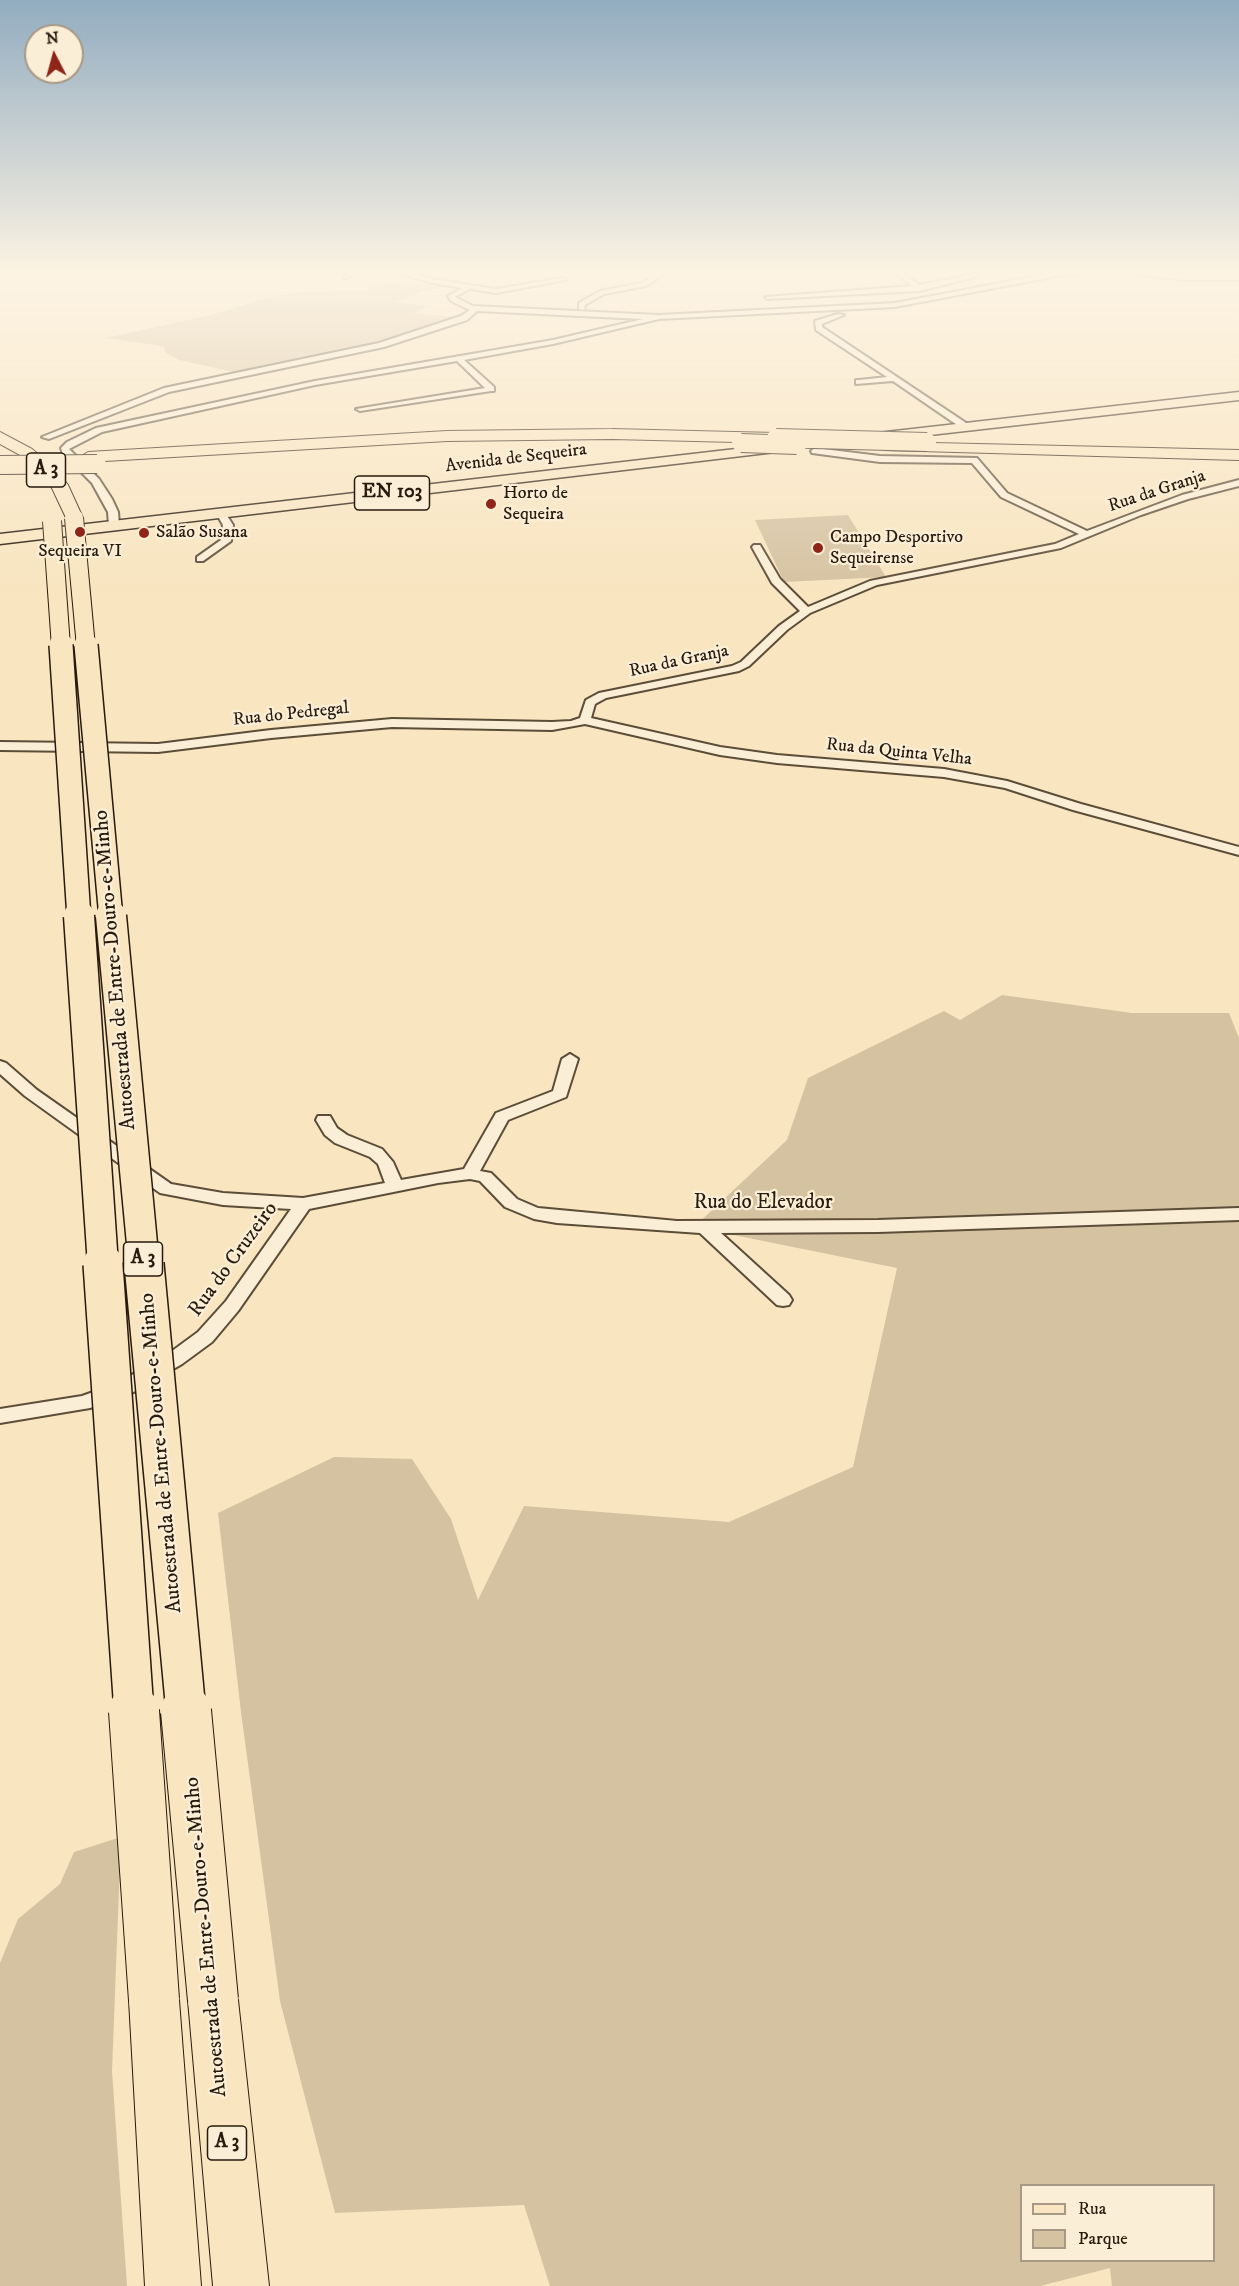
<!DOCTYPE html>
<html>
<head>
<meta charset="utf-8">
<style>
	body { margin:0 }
	#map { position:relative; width:1239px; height:2286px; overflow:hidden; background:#f9e5c0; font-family:"IM FELL DW Pica",serif }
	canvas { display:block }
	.legend { position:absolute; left:1020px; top:2184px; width:195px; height:78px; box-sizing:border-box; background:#fbeed6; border:2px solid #a79985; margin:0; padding:8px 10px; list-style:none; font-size:18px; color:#281a0c }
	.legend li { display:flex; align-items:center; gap:12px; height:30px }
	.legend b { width:30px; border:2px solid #a79985 }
	.north { position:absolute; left:24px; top:24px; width:60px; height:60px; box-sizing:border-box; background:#fbeed6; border:2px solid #a79985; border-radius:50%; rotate:354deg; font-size:16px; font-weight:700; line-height:24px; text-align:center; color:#281a0c }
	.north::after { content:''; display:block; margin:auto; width:21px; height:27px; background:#8f2418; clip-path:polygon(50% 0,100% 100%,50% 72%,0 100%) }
</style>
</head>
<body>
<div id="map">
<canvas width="1239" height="2286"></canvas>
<ul class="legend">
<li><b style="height:8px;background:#f9e5c0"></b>Rua</li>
<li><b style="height:16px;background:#d5c2a1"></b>Parque</li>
</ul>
<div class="north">N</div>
</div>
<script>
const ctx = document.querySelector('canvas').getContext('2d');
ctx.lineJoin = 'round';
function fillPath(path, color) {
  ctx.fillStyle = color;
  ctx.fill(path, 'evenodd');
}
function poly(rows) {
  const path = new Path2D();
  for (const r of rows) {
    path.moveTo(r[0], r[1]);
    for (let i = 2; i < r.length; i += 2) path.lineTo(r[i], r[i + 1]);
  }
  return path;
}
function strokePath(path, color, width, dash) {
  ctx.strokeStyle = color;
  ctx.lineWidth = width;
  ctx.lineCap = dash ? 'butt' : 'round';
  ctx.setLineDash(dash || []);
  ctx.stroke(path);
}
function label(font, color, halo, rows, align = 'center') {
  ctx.font = font + ' "IM FELL DW Pica",serif';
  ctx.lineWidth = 4.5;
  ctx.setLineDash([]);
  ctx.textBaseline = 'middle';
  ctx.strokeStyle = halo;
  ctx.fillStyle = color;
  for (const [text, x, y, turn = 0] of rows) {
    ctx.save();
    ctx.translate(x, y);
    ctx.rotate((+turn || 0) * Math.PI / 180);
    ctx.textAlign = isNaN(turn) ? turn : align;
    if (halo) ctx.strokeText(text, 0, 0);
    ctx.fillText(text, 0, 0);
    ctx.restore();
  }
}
fillPath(poly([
	[388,284,453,286,422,291,396,302,427,306,415,313,458,317,381,343,243,374,179,360,166,353,163,346,105,338,211,315,267,298,299,292,367,290,371,287],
	[848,515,886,577,784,582,755,520],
	[1002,995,1132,1013,1229,1013,1239,1038,1239,2286,1112,2286,1110,2268,1040,2286,550,2286,524,2205,335,2213,280,2001,241,1712,218,1513,334,1457,412,1459,451,1519,478,1600,524,1506,729,1522,853,1467,897,1268,694,1227,787,1140,808,1078,944,1011,960,1020],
	[1022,2186,1214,2186,1214,2260,1022,2260],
	[121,1837,112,2071,127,2286,0,2286,0,1963,18,1919,60,1884,74,1852]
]), '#d5c2a1');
const minor = poly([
	[348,272,355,272,348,278,344,278,348,272],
	[395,272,406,272,433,279,496,289,563,278,566,280,496,293,470,289,455,297,473,306,659,315,895,303,1058,272,1100,272,1058,276,895,307,659,319,553,344,464,360,494,387,494,391,491,391,360,411,356,409,485,388,457,361,315,385,102,432,69,449,99,479,112,499,118,512,119,525,114,528,109,525,108,512,92,483,63,454,61,448,67,442,96,428,315,381,553,340,643,319,477,311,467,320,384,347,169,392,49,439,42,437,164,388,379,343,461,316,470,310,451,301,448,296,462,288,433,283,395,272],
	[659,272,667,272,646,286,604,294,585,305,584,310,579,309,579,303,600,291,642,283,659,272],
	[894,272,901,272,919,285,976,274,979,276,920,291,768,299,765,297,912,286,894,272],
	[1117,272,1239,276,1239,280,1185,280,1117,272],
	[838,314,844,315,822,324,822,327,969,425,969,429,963,429,893,381,856,384,856,380,859,380,887,377,816,330,815,321,838,314],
	[815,448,880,456,977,458,1007,493,1087,531,1182,495,1239,480,1239,486,1188,499,1141,515,1061,548,877,585,810,613,787,630,749,666,739,671,606,698,595,704,591,718,720,747,777,755,944,769,1007,781,1081,804,1239,847,1239,855,1073,810,1005,788,944,777,777,763,720,755,585,724,552,730,392,727,271,738,158,752,0,750,0,742,158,744,271,730,392,719,552,722,571,721,580,718,586,700,599,693,732,666,741,662,779,626,800,611,772,583,752,547,754,545,760,545,780,579,808,607,870,581,1055,544,1079,534,1001,497,972,463,880,462,812,453,811,451,815,448],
	[221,510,224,511,233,525,231,541,203,561,197,561,197,557,221,540,223,525,216,513,221,510],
	[570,1054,578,1059,566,1097,508,1120,480,1171,491,1173,517,1199,538,1208,677,1221,878,1220,1239,1208,1239,1220,878,1232,721,1233,789,1295,792,1300,789,1305,783,1306,777,1305,700,1233,557,1223,534,1219,505,1207,480,1181,470,1179,438,1183,309,1209,238,1311,212,1342,182,1364,130,1394,90,1408,0,1423,0,1409,82,1396,116,1384,168,1354,198,1332,226,1301,291,1209,223,1205,160,1193,25,1096,0,1074,0,1061,6,1063,37,1090,171,1184,223,1193,303,1198,385,1183,378,1164,370,1157,335,1143,325,1135,316,1120,318,1116,330,1116,337,1128,347,1135,382,1149,393,1162,401,1180,464,1169,496,1113,553,1091,562,1059,570,1054]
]);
const primary = poly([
	[1239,392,1239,400,877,441,870,437,877,433,1239,392],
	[779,444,784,445,786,448,784,451,0,544,0,534,779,444]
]);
const motorway = poly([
	[612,429,776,433,784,438,776,443,612,439,447,441,88,462,80,457,88,452,447,431,612,429],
	[0,432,32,449,52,466,68,485,83,518,80,522,68,522,51,486,20,455,0,444,0,432],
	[890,442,1239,450,1239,460,884,450,882,447,890,442],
	[154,1975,172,1982,179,2000,201,2286,145,2286,129,2000,136,1982,154,1975],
	[213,1975,231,1982,238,2000,269,2286,213,2286,188,2000,195,1982,213,1975]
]);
strokePath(minor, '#5c4d39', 4);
strokePath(primary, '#281a0c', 3);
strokePath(motorway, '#281a0c', 2);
fillPath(minor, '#fbeed6');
fillPath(primary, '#f9e5c0');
fillPath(motorway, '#f9e5c0');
const motorwayBridgeFar4 = poly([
	[776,438,927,442],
	[741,443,797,445],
	[0,465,97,464],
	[74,518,86,647],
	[52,521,61,647]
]);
const motorwayBridgeFar3 = poly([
	[61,645,79,918],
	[86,645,111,918]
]);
const motorwayBridgeFar2 = poly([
	[79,916,103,1265],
	[111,916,144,1265]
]);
const motorwayBridgeFar1 = poly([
	[103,1264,134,1712],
	[144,1264,186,1712]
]);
const motorwayBridge = poly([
	[134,1711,154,2000],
	[186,1711,213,2000]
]);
strokePath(motorwayBridgeFar4, '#281a0c', 20, []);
strokePath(motorwayBridgeFar3, '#281a0c', 26, []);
strokePath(motorwayBridgeFar2, '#281a0c', 33, []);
strokePath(motorwayBridgeFar1, '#281a0c', 42, []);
strokePath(motorwayBridge, '#281a0c', 52, []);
strokePath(motorwayBridgeFar4, '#f9e5c0', 18);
strokePath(motorwayBridgeFar3, '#f9e5c0', 23);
strokePath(motorwayBridgeFar2, '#f9e5c0', 30);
strokePath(motorwayBridgeFar1, '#f9e5c0', 39);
strokePath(motorwayBridge, '#f9e5c0', 50);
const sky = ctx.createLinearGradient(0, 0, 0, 592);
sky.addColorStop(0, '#92acc0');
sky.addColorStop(0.46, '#fcf3e3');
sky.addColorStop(1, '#fcf3e300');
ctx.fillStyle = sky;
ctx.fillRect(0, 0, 1239, 592);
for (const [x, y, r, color] of [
	[491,504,6,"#8f2418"],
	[80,532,6,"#8f2418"],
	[144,533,6,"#8f2418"],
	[818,548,6,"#8f2418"]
]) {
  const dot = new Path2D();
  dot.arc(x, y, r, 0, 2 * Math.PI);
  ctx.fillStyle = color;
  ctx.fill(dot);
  strokePath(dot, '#fbeed6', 2);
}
label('18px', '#281a0c', '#fbeed6', [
	["Avenida de Sequeira",516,459,-7],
	["Rua da Granja",1157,492,-18],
	["Rua da Granja",679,662,-12],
	["Rua do Pedregal",291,715,-6],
	["Rua da Quinta Velha",899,753,6]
]);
label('18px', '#281a0c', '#fbeed6', [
	["Horto de",503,494],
	["Sequeira",503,515],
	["Salão Susana",156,533],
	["Campo Desportivo",830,538],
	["Sequeirense",830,559],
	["Sequeira VI",80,552,"center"]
], 'left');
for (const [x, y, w] of [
	[46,470,39],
	[392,493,75],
	[143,1259,39],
	[227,2143,39]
]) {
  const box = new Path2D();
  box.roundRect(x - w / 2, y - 17, w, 34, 4.5);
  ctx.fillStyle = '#fbeed6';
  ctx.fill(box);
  strokePath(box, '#281a0c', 1.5);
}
label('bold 20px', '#281a0c', null, [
	["A 3",46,470],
	["EN 103",392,493],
	["A 3",143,1259],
	["A 3",227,2143]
]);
label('21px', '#281a0c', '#fbeed6', [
	["Autoestrada de Entre-Douro-e-Minho",116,970,-95],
	["Rua do Elevador",763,1204],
	["Rua do Cruzeiro",234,1260,-54],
	["Autoestrada de Entre-Douro-e-Minho",162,1453,-95],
	["Autoestrada de Entre-Douro-e-Minho",207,1937,-95]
]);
</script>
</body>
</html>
